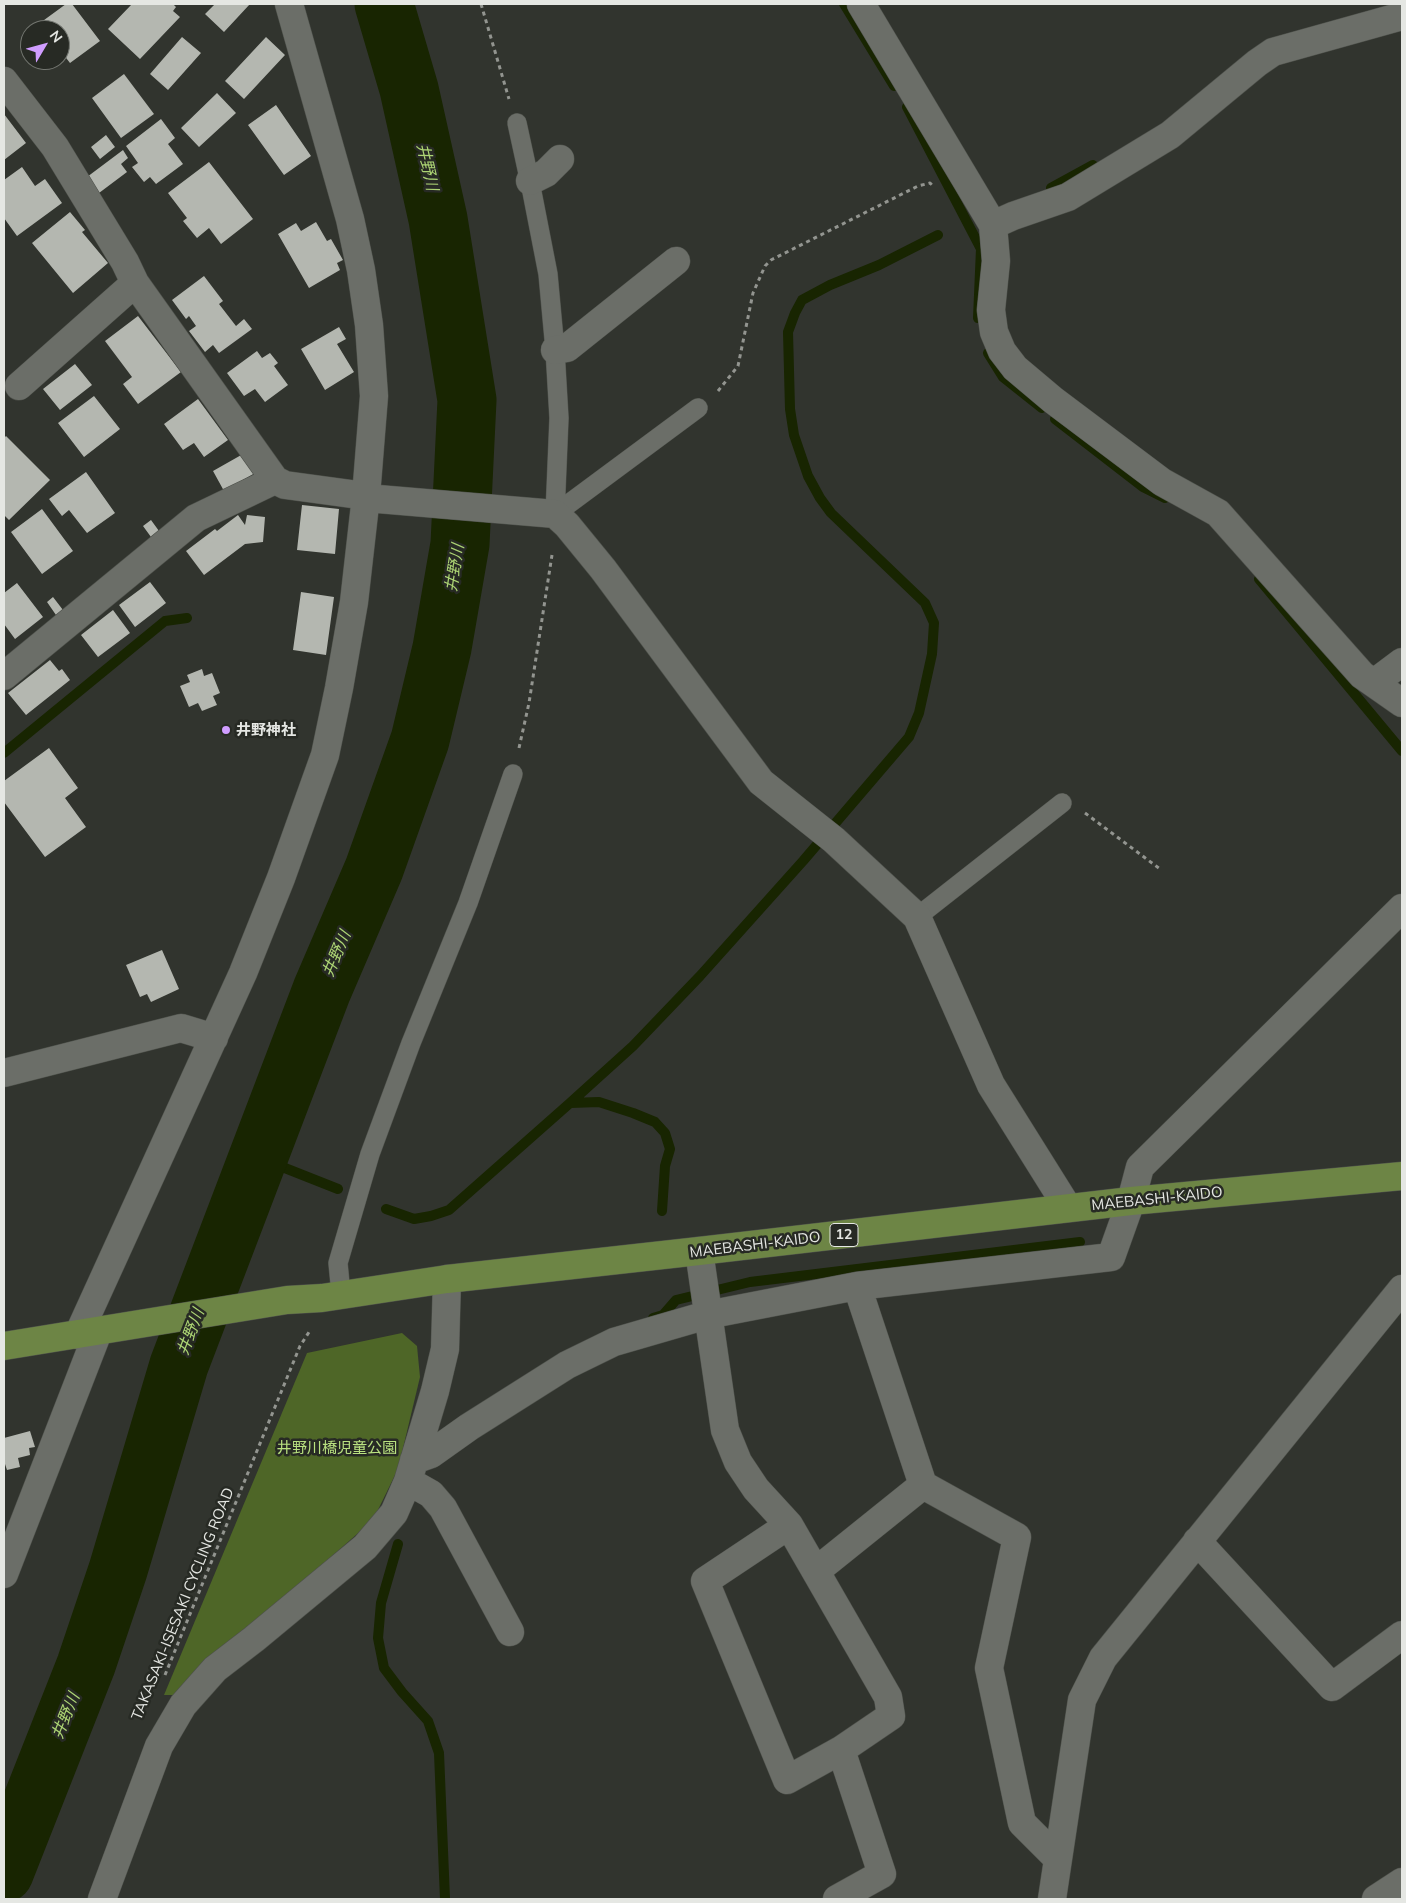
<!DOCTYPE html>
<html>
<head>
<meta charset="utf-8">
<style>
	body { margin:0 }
	#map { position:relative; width:1406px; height:1903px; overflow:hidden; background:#31342e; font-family:Mulish,sans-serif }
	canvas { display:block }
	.frame { position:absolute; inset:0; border:5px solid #e5e7e3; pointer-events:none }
	.north { position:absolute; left:20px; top:20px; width:50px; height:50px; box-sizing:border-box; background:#272a24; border:1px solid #737670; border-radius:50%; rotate:53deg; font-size:14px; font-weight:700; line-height:20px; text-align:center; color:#e5e7e3 }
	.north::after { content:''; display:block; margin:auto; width:18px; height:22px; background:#d09dff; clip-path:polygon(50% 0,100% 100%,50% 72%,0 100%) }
</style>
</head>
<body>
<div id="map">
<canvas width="1406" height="1903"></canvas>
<div class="frame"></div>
<div class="north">N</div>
</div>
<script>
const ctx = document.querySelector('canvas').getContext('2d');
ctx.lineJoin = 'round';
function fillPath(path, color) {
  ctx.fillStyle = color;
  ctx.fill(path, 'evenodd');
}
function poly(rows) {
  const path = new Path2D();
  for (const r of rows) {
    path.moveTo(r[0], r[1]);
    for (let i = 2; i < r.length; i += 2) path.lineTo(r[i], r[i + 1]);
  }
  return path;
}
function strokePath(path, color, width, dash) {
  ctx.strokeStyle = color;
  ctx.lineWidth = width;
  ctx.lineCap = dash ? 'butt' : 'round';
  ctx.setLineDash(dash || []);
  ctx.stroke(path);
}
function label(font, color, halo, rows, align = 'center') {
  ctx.font = font + ' Mulish,"Noto Sans JP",sans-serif';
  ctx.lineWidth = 5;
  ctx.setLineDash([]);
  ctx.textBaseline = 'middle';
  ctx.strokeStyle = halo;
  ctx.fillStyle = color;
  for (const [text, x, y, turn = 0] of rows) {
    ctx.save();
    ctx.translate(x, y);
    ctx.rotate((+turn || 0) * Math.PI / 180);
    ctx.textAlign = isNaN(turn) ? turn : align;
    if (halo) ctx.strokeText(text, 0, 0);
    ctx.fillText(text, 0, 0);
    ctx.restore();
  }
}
fillPath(poly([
	[402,1333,417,1346,420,1377,398,1469,373,1520,174,1695,164,1695,307,1353]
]), '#4e6627');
strokePath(poly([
	[844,4,894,86],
	[907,107,981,249,978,318],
	[1051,188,1093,165],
	[988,353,1003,377,1042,408],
	[1055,419,1143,487,1165,498],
	[1259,579,1402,751],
	[4,753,165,621,187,618],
	[570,1103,599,1102,633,1113,655,1122,665,1133,670,1149,665,1166,662,1211],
	[257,1157,338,1189],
	[386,1209,414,1219,431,1216,449,1210,570,1103,633,1046,700,976,803,861,909,737,919,713,932,654,934,623,925,603,831,513,820,498,808,476,794,435,790,409,788,332,795,313,802,300,830,285,879,265,938,235],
	[653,1318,663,1315,676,1300,750,1282,1080,1242],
	[398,1544,381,1603,378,1638,384,1668,402,1692,428,1721,439,1753,445,1899]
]), '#182501', 10);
strokePath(poly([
	[4,1873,86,1665,118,1570,179,1365,322,990,374,869,420,740,442,648,460,544,467,400,438,219,409,89,384,4]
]), '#182501', 59);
fillPath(poly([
	[66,4,72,4,100,41,70,63,60,50,60,30,45,30,40,23],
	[132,4,173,4,176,7,173,11,180,17,140,59,108,29],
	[215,4,250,4,224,32,205,14],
	[182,37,201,53,168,90,150,74],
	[266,37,285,55,244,99,225,81],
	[124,74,154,114,121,138,92,98],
	[217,93,236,113,199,147,181,128],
	[276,105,311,156,284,175,248,125],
	[4,114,26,143,4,160],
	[161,119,175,138,168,144,183,164,156,184,150,177,144,182,132,167,138,163,126,146],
	[106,135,115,147,100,159,91,147],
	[123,150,128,158,121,164,127,172,99,193,87,177],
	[209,162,253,219,221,244,209,228,197,238,183,221,187,218,168,193],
	[22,167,35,186,45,179,62,203,17,236,4,218,4,180],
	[70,212,85,230,82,232,108,263,73,293,32,243],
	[316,222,327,241,331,239,343,260,337,263,340,270,309,288,278,234,296,223,301,231],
	[204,276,223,301,219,304,236,326,244,319,252,329,219,353,213,345,205,352,189,331,196,326,189,316,186,319,172,300],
	[138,316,181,372,138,404,123,384,132,377,105,341],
	[339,327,346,339,337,344,354,372,325,390,301,349],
	[257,351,262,358,270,353,278,363,274,366,288,385,265,402,255,389,244,396,227,373],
	[75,364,92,385,60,410,43,389],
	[94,396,120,429,84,457,58,423],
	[198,399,228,440,204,457,194,443,183,450,164,424],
	[6,436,50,480,9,520,4,515,4,438],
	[243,454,255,473,224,491,213,471],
	[86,472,115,513,87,533,69,510,62,516,49,499],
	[302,505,339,509,335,554,297,550],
	[42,509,73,551,42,574,11,532],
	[238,515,245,525,247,515,265,517,263,542,245,544,204,575,186,551,215,529,217,531],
	[151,520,159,531,151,537,143,526],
	[150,582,166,603,135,627,119,605],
	[17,583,43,617,15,639,4,624,4,593],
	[301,592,334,597,326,655,293,650],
	[53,597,63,610,56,615,47,602],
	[113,610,130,633,98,657,81,635],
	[50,660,59,671,62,669,70,680,26,715,8,693],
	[202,669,204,676,212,673,220,693,213,696,217,705,202,711,198,703,189,707,180,686,190,682,187,675],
	[49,748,78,788,65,798,86,827,45,857,4,802,4,781],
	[162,950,179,989,151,1002,147,994,140,997,126,965],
	[30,1431,35,1447,29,1448,30,1455,18,1458,20,1467,7,1470,5,1464,4,1464,4,1438]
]), '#b4b7b0');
const lane = poly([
	[517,123,532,192,548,274,555,350,559,418,555,514],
	[555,514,698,408],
	[917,917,1062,803],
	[341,1294,338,1263,370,1154,411,1043,468,903,513,774]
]);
const street = poly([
	[861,4,993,225,996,261,991,310,994,332,1002,351,1015,368,1053,400,1162,482,1218,513,1362,675,1402,703],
	[4,81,55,147,125,262,135,283,275,480],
	[530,181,546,173,560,159],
	[993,225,1013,216,1068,197,1170,135,1257,63,1273,52,1402,16],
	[555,350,567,348,676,261],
	[19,386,135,283],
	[4,676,196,518,275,480,285,485,366,496,378,499,555,514,567,525,603,569,761,782,834,840,917,917,991,1085,1068,1208],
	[1374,683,1402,662],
	[4,1073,181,1028,214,1038],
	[699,1251,725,1430,738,1462,756,1489,789,1525,888,1697,891,1716,841,1750,787,1780,705,1581,789,1525],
	[857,1286,923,1485,1017,1537,989,1668,1022,1823,1058,1859],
	[78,1335,243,973,281,878,325,755,339,688,354,602,366,496,374,396,369,325,361,270,350,219,289,4],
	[414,1460,431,1454,469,1427,567,1365,614,1342,707,1315,857,1286,1111,1257,1131,1201,1140,1167,1402,908],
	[408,1481,431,1494,443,1508,510,1632],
	[1197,1541,1332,1687,1402,1635],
	[816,1571,923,1485],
	[4,1574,98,1332],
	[102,1899,159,1746,183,1705,215,1669,254,1639,365,1547,394,1513,408,1481,435,1391,445,1349,447,1279],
	[837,1899,882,1874,841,1750],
	[1052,1899,1082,1700,1103,1658,1402,1289],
	[1376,1899,1402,1882]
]);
const primary = poly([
	[4,1346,287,1300,322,1298,447,1279,699,1251,1131,1201,1402,1176]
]);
strokePath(lane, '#4e514b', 20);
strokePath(street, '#4e514b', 29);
strokePath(primary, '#4e514b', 29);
strokePath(poly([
	[481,4,509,99],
	[718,391,738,366,753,293,765,266,771,260,918,186,930,183,932,185],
	[519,748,529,703,552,555],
	[1085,813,1160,869],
	[165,1675,300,1346,311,1329]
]), '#939590', 3, [4, 4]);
strokePath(lane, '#6b6e68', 19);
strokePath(street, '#6b6e68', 28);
strokePath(primary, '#6d8545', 28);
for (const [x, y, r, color] of [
	[226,730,5,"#d09dff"]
]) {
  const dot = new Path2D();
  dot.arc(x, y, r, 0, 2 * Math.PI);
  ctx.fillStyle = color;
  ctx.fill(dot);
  strokePath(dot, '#272a24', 2);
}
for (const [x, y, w] of [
	[844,1235,28]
]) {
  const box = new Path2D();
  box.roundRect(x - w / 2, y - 11.5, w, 23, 4);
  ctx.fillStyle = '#272a24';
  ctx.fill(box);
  strokePath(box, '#e5e7e3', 1);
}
label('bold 14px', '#e5e7e3', null, [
	["12",844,1235]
]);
label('bold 15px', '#e5e7e3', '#272a24', [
	["井野神社",236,730]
], 'left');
label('15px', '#e5e7e3', '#272a24', [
	["MAEBASHI-KAIDO",1157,1199,-6],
	["MAEBASHI-KAIDO",755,1245,-7],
	["TAKASAKI-ISESAKI CYCLING ROAD",183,1604,-68]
]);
label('15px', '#b9e180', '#272a24', [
	["井野川橋児童公園",337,1448]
]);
label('italic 16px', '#add574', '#272a24', [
	["井野川",427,167,77],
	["井野川",455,568,-81],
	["井野川",337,954,-67],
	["井野川",191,1332,-69],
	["井野川",66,1716,-68]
]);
</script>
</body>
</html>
